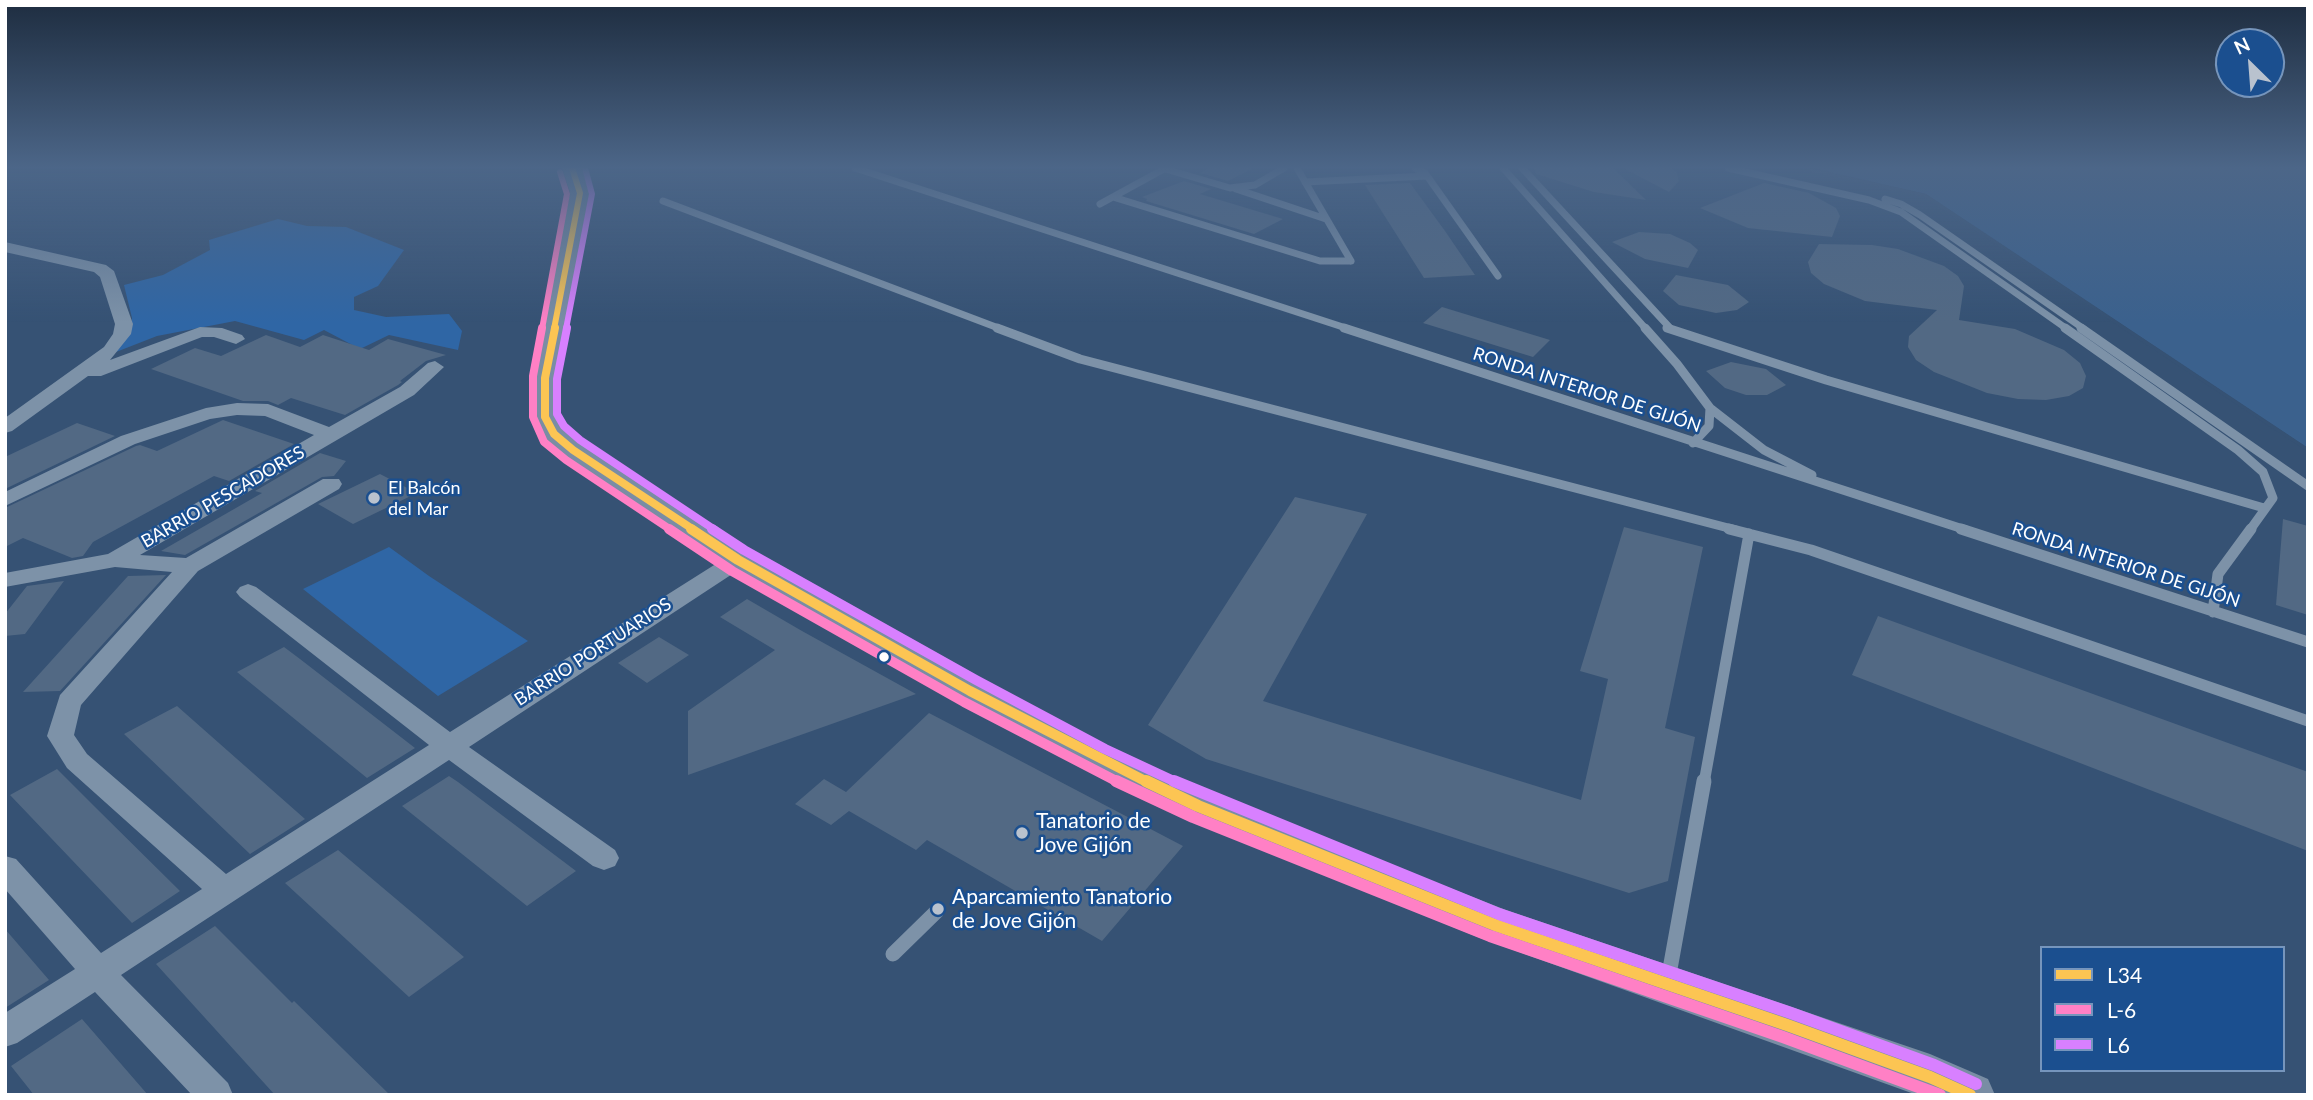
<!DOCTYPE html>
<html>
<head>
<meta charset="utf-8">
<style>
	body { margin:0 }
	#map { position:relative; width:2313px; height:1100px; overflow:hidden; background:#365274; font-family:Lato,sans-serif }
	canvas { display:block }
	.frame { position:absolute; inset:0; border:7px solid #fff; pointer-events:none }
	.legend { position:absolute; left:2040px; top:946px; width:245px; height:126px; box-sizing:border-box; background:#1b4f8f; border:2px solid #7695bc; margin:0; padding:9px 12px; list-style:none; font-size:21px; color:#fff }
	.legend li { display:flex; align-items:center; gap:14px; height:35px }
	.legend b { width:35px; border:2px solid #7695bc }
	.north { position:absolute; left:2215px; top:28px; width:70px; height:70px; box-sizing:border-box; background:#1b4f8f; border:2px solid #7695bc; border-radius:50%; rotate:335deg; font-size:19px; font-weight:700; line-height:28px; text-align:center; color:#fff }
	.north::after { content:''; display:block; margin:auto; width:24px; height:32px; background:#b9c2ce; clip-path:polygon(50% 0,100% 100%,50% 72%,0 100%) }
</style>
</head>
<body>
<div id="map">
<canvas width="2313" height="1100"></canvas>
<div class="frame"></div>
<ul class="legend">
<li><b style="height:9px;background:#fcc553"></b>L34</li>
<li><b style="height:9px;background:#ff80c5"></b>L-6</li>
<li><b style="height:9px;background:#d880ff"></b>L6</li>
</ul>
<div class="north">N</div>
</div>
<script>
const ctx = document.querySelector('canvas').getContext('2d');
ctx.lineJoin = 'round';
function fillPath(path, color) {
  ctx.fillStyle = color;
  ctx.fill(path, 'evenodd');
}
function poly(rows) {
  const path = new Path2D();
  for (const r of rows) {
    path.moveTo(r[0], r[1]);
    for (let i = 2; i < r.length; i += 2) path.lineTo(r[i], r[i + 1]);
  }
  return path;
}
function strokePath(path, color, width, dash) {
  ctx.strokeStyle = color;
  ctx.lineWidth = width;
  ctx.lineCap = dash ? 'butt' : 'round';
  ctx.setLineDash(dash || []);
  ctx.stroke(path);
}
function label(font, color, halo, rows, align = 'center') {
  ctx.font = font + ' Lato,sans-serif';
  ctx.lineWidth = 5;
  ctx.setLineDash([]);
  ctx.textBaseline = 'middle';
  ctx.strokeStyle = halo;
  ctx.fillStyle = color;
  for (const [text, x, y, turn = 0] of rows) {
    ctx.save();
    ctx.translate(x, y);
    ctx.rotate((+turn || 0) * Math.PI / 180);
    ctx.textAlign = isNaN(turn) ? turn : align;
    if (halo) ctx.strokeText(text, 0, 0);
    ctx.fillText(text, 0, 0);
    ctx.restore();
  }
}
fillPath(poly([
	[278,219,307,226,346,227,404,250,378,286,354,297,354,310,386,317,449,314,462,331,458,350,389,335,360,349,324,330,304,340,235,321,157,336,116,352,131,329,132,318,124,285,163,275,210,250,209,240],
	[389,547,429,576,528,641,438,696,303,589]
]), '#2f66a5');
fillPath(poly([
	[1812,168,2308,168,2308,448,1926,194]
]), '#3b618d');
fillPath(poly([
	[1809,168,1926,194,2308,448,2308,452,1924,197,1811,172]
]), '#365274');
fillPath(poly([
	[1208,168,1254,168,1228,181,1200,173],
	[1534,168,1613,168,1646,200,1594,192,1536,174],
	[1623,168,1672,168,1677,173,1679,181,1669,192],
	[1184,181,1211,189,1200,194,1283,219,1254,234,1146,201,1147,199,1142,197],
	[1410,183,1445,231,1475,275,1424,278,1365,185],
	[1764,183,1809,193,1836,208,1840,216,1832,237,1748,228,1700,208],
	[1639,232,1670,234,1690,243,1698,250,1688,268,1645,259,1612,242],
	[1819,244,1872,245,1898,249,1944,266,1958,276,1964,286,1959,320,2015,329,2064,350,2080,363,2086,376,2083,388,2069,396,2046,400,2018,399,1987,393,1934,372,1916,360,1908,347,1909,336,1937,310,1865,301,1824,284,1811,273,1808,262],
	[1676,275,1728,285,1749,302,1737,310,1716,313,1679,305,1663,291],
	[1442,307,1550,340,1533,357,1423,323],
	[266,335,300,347,323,335,369,350,388,339,446,355,426,361,400,381,402,382,398,385,345,415,291,398,278,405,268,401,243,401,151,369,195,348,221,356],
	[1731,362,1766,369,1786,385,1767,395,1746,395,1725,388,1706,371],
	[223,420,294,444,229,481,214,476,93,542,83,556,72,558,23,538,5,547,5,508,136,446,140,445,157,451],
	[77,423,115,436,5,489,5,457],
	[320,453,346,461,334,476,322,477,185,555,161,551,262,493,255,491],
	[380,474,417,493,353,524,318,504],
	[1295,497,1367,514,1263,701,1581,800,1608,679,1580,671,1624,527,1703,547,1665,728,1695,737,1668,881,1629,893,1206,759,1148,725],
	[2283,519,2308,526,2308,615,2276,605],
	[166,575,60,691,23,692,128,576],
	[64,581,25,634,5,636,5,614,27,586],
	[747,599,802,631,916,694,688,775,688,711,775,650,720,617],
	[1878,616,2308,772,2308,851,1852,675],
	[659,637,689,655,647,683,618,663],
	[284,647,300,659,415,748,367,778,237,672],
	[177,706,305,819,250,854,124,734],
	[929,713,1183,846,1102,941,927,840,916,850,849,811,831,825,795,804,824,779,846,792],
	[57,769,94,806,180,891,132,923,10,795],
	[449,776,458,782,576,871,527,906,402,806],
	[338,850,421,920,464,957,409,997,285,883],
	[215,926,292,1003,294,1001,390,1095,275,1095,156,964],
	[5,929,49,980,5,1008],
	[82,1019,148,1095,34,1095,11,1066]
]), '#526984');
strokePath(poly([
	[855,168,1349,329],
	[1162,168,1230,188,1255,185,1284,168],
	[1297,168,1351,261],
	[1415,168,1425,173,1498,276],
	[1503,168,1646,329],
	[1522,168,1671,329],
	[1728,168,1869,200,1901,212,2067,329],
	[1305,182,1427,176],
	[1236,189,1326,219],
	[1113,197,1320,261,1351,261],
	[1885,199,1901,204,1920,215,2084,329],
	[663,201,1001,329],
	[1100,204,1164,169]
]), '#7d92a8', 7);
strokePath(poly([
	[997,328,1080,359,1736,530],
	[1344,328,1966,530],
	[1645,328,1677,364,1710,408,1764,450,1812,475],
	[1667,328,1826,380,2264,508],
	[2065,328,2238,450,2263,472,2273,498,2250,530],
	[2081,328,2308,486],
	[1693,443,1709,426,1710,408]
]), '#7d92a8', 9);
strokePath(poly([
	[1729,529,1811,550,2308,721],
	[1961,529,2308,642],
	[2213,612,2218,574,2251,529],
	[1704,783,1749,534]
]), '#7d92a8', 11);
strokePath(poly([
	[893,954,937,911],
	[1668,980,1704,781]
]), '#7d92a8', 15);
fillPath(poly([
	[5,242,106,265,114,271,133,324,131,334,110,360,200,327,222,328,242,335,245,339,236,344,214,337,202,337,101,376,88,376,12,431,5,433,5,418,104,347,113,334,115,324,100,277,94,272,5,252,5,242],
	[435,361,444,367,414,395,140,555,186,558,323,479,339,479,342,484,339,489,198,571,81,705,74,735,87,754,226,874,429,745,240,597,236,592,240,587,248,584,256,587,450,732,730,555,746,555,749,560,746,565,469,747,615,850,619,858,615,866,604,870,593,866,449,760,121,975,228,1083,233,1095,192,1095,95,992,17,1043,5,1047,5,1013,75,969,5,889,5,856,16,859,101,953,202,889,67,768,47,736,60,695,172,572,115,567,5,587,5,573,108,554,314,435,265,416,237,415,210,419,135,444,5,506,5,492,121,436,206,408,237,403,268,404,329,427,400,387,428,363,435,361]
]), '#7d92a8');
fillPath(poly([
	[562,168,582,168,590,193,558,378,559,417,565,429,583,444,749,553,983,682,1113,750,1212,795,1506,910,1930,1054,1988,1079,1995,1095,1917,1095,1480,938,1184,817,1087,770,957,700,727,567,563,456,544,440,531,417,532,378,570,193,562,168]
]), '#798da4');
strokePath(poly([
	[554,329,580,193,572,168]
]), '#fcc553', 6);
strokePath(poly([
	[555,328,545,378,545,417,554,434,573,450,694,530]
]), '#fcc553', 8);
strokePath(poly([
	[691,529,738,560,970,691,1149,783]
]), '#fcc553', 10);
strokePath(poly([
	[1146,781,1198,806,1495,925,1787,1025,1930,1077,1970,1095]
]), '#fcc553', 12);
strokePath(poly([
	[542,329,567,194,560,172]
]), '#ff80c5', 6);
strokePath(poly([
	[542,328,533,376,533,417,544,442,566,460,671,530]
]), '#ff80c5', 8);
strokePath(poly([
	[669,529,732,571,964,702,1120,783]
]), '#ff80c5', 10);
strokePath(poly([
	[1116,781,1193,817,1490,936,1783,1037,1940,1095]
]), '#ff80c5', 12);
strokePath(poly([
	[566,329,592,194,585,168]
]), '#d880ff', 6);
strokePath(poly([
	[567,328,557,379,557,414,564,426,580,440,715,530]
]), '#d880ff', 8);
strokePath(poly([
	[712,529,744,550,976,680,1105,749,1178,783]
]), '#d880ff', 10);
strokePath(poly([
	[1174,781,1499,914,1791,1013,1934,1065,1976,1084]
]), '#d880ff', 12);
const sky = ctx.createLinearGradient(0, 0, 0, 322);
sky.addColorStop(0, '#1e2d40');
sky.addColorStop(0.52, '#4c6688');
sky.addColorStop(1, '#4c668800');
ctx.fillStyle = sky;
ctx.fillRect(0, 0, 2313, 322);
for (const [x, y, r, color] of [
	[374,498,7,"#b9c2ce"],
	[884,657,6,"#fff"],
	[1022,833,7,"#b9c2ce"],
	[938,909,7,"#b9c2ce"]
]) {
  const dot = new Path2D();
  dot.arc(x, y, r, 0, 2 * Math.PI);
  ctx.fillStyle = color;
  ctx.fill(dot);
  strokePath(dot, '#1b4f8f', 2.5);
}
label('18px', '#fff', '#1b4f8f', [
	["RONDA INTERIOR DE GIJÓN",1587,390,18],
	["BARRIO PESCADORES",223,497,-30],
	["RONDA INTERIOR DE GIJÓN",2126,565,18],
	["BARRIO PORTUARIOS",593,652,-33]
]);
label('18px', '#fff', '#1b4f8f', [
	["El Balcón",388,488],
	["del Mar",388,509]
], 'left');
label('21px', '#fff', '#1b4f8f', [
	["Tanatorio de",1036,821],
	["Jove Gijón",1036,845],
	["Aparcamiento Tanatorio",952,897],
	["de Jove Gijón",952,921]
], 'left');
</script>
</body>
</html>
